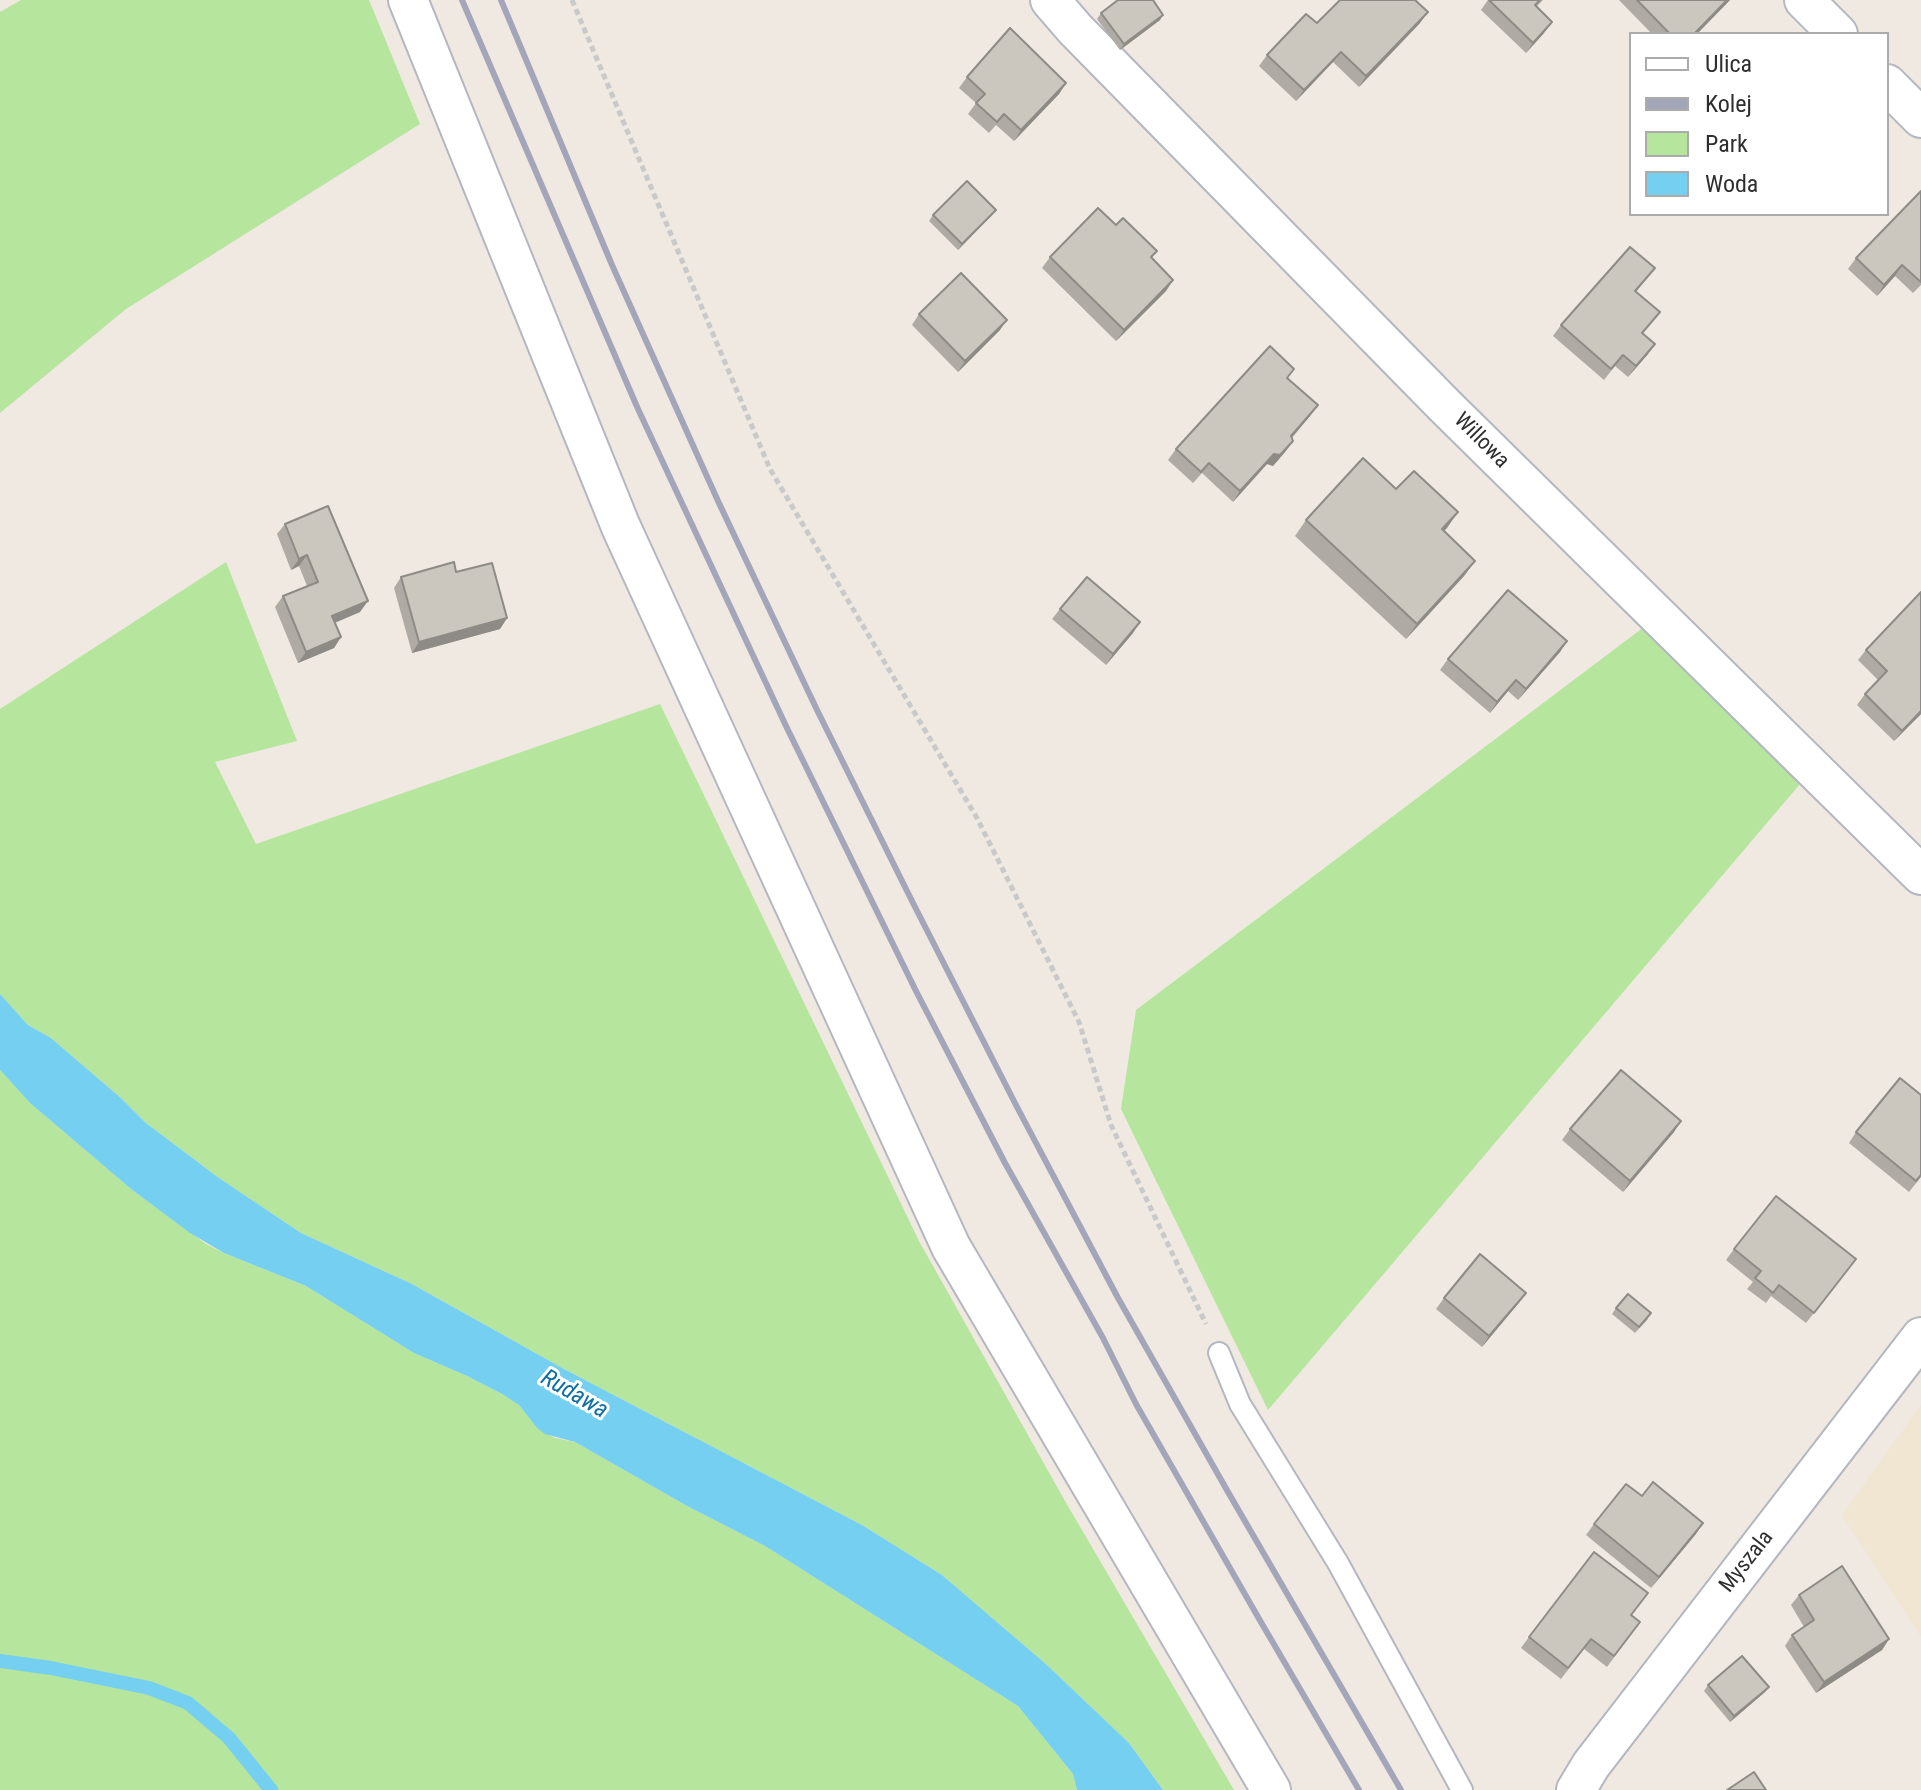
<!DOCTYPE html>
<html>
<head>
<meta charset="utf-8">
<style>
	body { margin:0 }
	#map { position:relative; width:1921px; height:1790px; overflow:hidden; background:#efe9e1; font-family:"Roboto Condensed",sans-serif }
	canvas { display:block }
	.legend { position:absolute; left:1629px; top:32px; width:260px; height:184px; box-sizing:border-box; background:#fff; border:2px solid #ababab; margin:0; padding:10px 14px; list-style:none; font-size:24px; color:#2e2e2e }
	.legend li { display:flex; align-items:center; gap:16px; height:40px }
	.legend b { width:40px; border:2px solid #ababab }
</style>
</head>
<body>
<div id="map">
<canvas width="1921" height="1790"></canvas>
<ul class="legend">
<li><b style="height:10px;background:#fff"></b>Ulica</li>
<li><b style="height:10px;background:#a3a6b8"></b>Kolej</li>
<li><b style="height:22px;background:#b6e59e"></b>Park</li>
<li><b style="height:22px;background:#75cff0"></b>Woda</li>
</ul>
</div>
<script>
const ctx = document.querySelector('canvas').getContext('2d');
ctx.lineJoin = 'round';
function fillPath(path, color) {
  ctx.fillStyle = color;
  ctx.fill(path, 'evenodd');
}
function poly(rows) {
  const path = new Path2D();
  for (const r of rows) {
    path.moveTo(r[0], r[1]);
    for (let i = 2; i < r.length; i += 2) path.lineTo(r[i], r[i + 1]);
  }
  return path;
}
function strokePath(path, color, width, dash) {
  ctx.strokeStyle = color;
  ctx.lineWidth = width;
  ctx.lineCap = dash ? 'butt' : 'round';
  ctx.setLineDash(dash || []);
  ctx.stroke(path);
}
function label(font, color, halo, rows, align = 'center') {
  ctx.font = font + ' "Roboto Condensed",sans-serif';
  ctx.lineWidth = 6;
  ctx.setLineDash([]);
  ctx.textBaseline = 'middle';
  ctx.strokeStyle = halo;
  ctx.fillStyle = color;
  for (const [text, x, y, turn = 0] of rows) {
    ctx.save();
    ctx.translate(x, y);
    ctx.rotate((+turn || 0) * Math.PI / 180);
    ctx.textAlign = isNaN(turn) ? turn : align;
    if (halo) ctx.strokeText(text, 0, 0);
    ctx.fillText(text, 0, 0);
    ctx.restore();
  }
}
fillPath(poly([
	[1921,1405,1921,1637,1842,1515]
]), '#f0e6d1');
fillPath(poly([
	[21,0,369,0,420,124,126,309,0,413,0,12],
	[226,562,297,741,215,762,256,844,660,704,919,1241,1065,1501,1234,1790,1163,1790,1129,1743,1047,1665,942,1575,862,1525,564,1369,412,1284,301,1233,219,1178,146,1123,121,1098,51,1038,28,1025,0,994,0,709],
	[1648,624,1806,777,1268,1410,1121,1109,1136,1010],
	[0,1070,30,1103,131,1189,206,1244,224,1253,306,1286,414,1353,467,1376,502,1394,519,1405,537,1428,555,1438,575,1442,687,1506,765,1546,1018,1706,1073,1774,1077,1790,0,1790]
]), '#b6e59e');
fillPath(poly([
	[0,994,28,1025,51,1038,121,1098,146,1123,219,1178,301,1233,412,1284,564,1369,862,1525,942,1575,1047,1665,1129,1743,1163,1790,1077,1790,1073,1774,1018,1706,765,1546,687,1506,575,1442,545,1434,537,1428,519,1405,502,1394,467,1376,414,1353,306,1286,224,1253,190,1233,131,1189,30,1103,0,1070]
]), '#75cff0');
strokePath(poly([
	[0,1661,51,1668,149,1688,188,1703,229,1738,271,1790]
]), '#75cff0', 14);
const service = poly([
	[1219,1353,1240,1404,1338,1563,1462,1790]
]);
const minor = poly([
	[408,0,621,527,951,1247,1271,1790],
	[1050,0,1075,29,1445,406,1921,875],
	[1804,0,1838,34],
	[1887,84,1921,118],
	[1576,1790,1591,1765,1921,1337]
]);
strokePath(service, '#b4b7c1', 24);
strokePath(minor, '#b4b7c1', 42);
strokePath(poly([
	[572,0,770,469,977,818,1079,1022,1111,1125,1206,1324]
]), '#c9c9c9', 5, [6, 4]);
strokePath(service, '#fff', 20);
strokePath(minor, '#fff', 38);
strokePath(poly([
	[462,0,638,409,786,726,916,991,1005,1163,1103,1338,1136,1404,1258,1617,1359,1790],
	[501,0,612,265,718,501,818,712,912,901,1017,1107,1118,1298,1228,1492,1401,1790]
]), '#a3a6b8', 6);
fillPath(poly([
	[1488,0,1543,0,1537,6,1544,33,1526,53,1481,10],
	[1619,0,1730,0,1697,34,1652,34],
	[1101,13,1160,20,1120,50,1097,19],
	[1317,23,1420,23,1359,87,1333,62,1296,101,1259,66,1267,55],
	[967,77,1066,83,1059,94,1014,141,996,125,989,133,968,114,976,103,959,88],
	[1921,191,1921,285,1913,293,1895,276,1877,296,1848,269,1856,258],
	[996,210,958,250,929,221,933,215],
	[1050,257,1152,258,1173,280,1166,291,1116,341,1042,268],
	[1655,268,1636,292,1660,312,1643,333,1648,354,1628,377,1615,366,1604,380,1553,336,1561,325],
	[919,314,1000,330,958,372,912,325],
	[1288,379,1310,416,1292,438,1293,441,1285,452,1273,466,1267,464,1233,502,1202,473,1193,483,1168,460,1176,449],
	[1396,489,1458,512,1444,531,1475,561,1464,576,1406,639,1295,536,1306,520],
	[285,524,360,612,335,623,341,637,334,648,298,663,275,607,283,596,307,586,299,566,291,570,277,534],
	[401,577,507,618,500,629,412,653,394,588],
	[1921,592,1921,714,1894,741,1857,705,1865,694,1878,680,1858,660,1866,650],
	[1060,609,1133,633,1106,665,1052,619],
	[1567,641,1560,652,1518,700,1508,691,1490,713,1440,670,1448,659],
	[1570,1129,1674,1132,1623,1192,1562,1140],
	[1856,1132,1921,1177,1909,1192,1849,1143],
	[1734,1249,1856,1259,1806,1323,1771,1296,1766,1303,1747,1289,1753,1282,1726,1260],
	[1526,1293,1482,1347,1436,1309,1444,1298],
	[1616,1308,1648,1319,1635,1333,1612,1314],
	[1642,1496,1703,1523,1651,1588,1586,1535,1594,1524],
	[1799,1595,1889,1639,1882,1650,1816,1693,1785,1646,1792,1635,1804,1627,1791,1605],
	[1632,1615,1640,1622,1607,1667,1584,1649,1561,1679,1521,1648,1529,1637],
	[1708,1685,1769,1687,1765,1692,1730,1722,1704,1691]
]), '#afaba4');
fillPath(poly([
	[1727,0,1730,0,1697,34,1694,34],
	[1428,12,1420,23,1359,87,1366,76],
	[1163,15,1160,20,1120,50,1124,44],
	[1552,22,1544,33,1526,53,1533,43],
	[1341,52,1333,62,1296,101,1304,90],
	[1066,83,1059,94,1014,141,1021,130],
	[996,210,992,215,958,250,962,244],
	[1902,265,1895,276,1877,296,1884,285],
	[1173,280,1166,291,1116,341,1124,330],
	[1007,320,1000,330,958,372,965,361],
	[1655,344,1648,354,1628,377,1636,366],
	[1318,405,1310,416,1283,447,1291,436],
	[1293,441,1285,452,1273,466,1267,464,1233,502,1240,491,1274,454],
	[1458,512,1447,528,1431,545,1442,529],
	[307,555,299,566,291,570,299,559],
	[1475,561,1464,576,1406,639,1417,624],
	[368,601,360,612,324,627,332,616],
	[507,618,500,629,412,653,419,642],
	[1140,622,1133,633,1106,665,1113,654],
	[341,637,334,648,298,663,306,652],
	[1567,641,1560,652,1518,700,1526,689],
	[1516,680,1508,691,1490,713,1497,702],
	[1921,711,1921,714,1894,741,1902,731],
	[1681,1121,1674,1132,1623,1192,1630,1181],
	[1526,1293,1518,1304,1482,1347,1489,1336],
	[1703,1523,1696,1534,1651,1588,1659,1577],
	[1889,1639,1882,1650,1816,1693,1824,1682],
	[1769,1687,1765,1692,1730,1722,1734,1716]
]), '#8e8b86');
const building = poly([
	[1118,0,1153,0,1163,15,1124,44,1101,13,1118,0],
	[1340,0,1415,0,1428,12,1366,76,1341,52,1304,90,1267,55,1306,14,1317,23,1340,0],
	[1489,0,1540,0,1535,5,1552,22,1533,43,1489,0],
	[1637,0,1727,0,1694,34,1670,34,1637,0],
	[1010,28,1066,83,1021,130,1004,114,997,122,976,103,985,94,967,77,1010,28],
	[967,181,996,210,962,244,933,215,967,181],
	[1921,191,1921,282,1902,265,1884,285,1856,258,1921,191],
	[1098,208,1116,225,1123,218,1157,251,1151,257,1173,280,1124,330,1050,257,1098,208],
	[1630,247,1655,268,1635,291,1660,312,1642,333,1655,344,1636,366,1623,355,1611,369,1561,325,1630,247],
	[961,273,1007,320,965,361,919,314,961,273],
	[1270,346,1294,369,1287,378,1318,405,1291,436,1293,441,1280,455,1274,454,1240,491,1209,463,1201,472,1176,449,1270,346],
	[1363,458,1396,489,1414,471,1458,512,1442,529,1475,561,1417,624,1306,520,1363,458],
	[328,506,368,601,332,616,341,637,306,652,283,596,318,582,307,555,299,559,285,524,328,506],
	[454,562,456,572,492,563,507,618,419,642,401,577,454,562],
	[1087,577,1140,622,1113,654,1060,609,1087,577],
	[1508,590,1567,641,1526,689,1516,680,1497,702,1448,659,1508,590],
	[1921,592,1921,711,1902,731,1865,694,1887,671,1866,650,1921,592],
	[1621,1070,1681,1121,1630,1181,1570,1129,1621,1070],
	[1900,1078,1921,1095,1921,1175,1916,1181,1856,1132,1900,1078],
	[1776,1196,1856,1259,1814,1313,1779,1285,1773,1293,1755,1278,1761,1271,1734,1249,1776,1196],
	[1480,1254,1526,1293,1489,1336,1444,1298,1480,1254],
	[1628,1294,1651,1313,1639,1327,1616,1308,1628,1294],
	[1653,1482,1703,1523,1659,1577,1594,1524,1626,1484,1642,1496,1653,1482],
	[1594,1552,1648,1593,1631,1615,1640,1622,1614,1656,1591,1639,1568,1668,1529,1637,1594,1552],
	[1842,1566,1889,1639,1824,1682,1792,1635,1814,1620,1799,1595,1842,1566],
	[1742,1656,1769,1687,1734,1716,1708,1685,1742,1656],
	[1754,1772,1766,1790,1727,1790,1754,1772]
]);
fillPath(building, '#cbc7bf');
strokePath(building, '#8e8b86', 2);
label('22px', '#2e2e2e', '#fff', [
	["Willowa",1481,441,45],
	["Myszala",1747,1562,-52]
]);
label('italic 24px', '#0d6fa3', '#fff', [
	["Rudawa",574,1395,30]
]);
</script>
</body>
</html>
